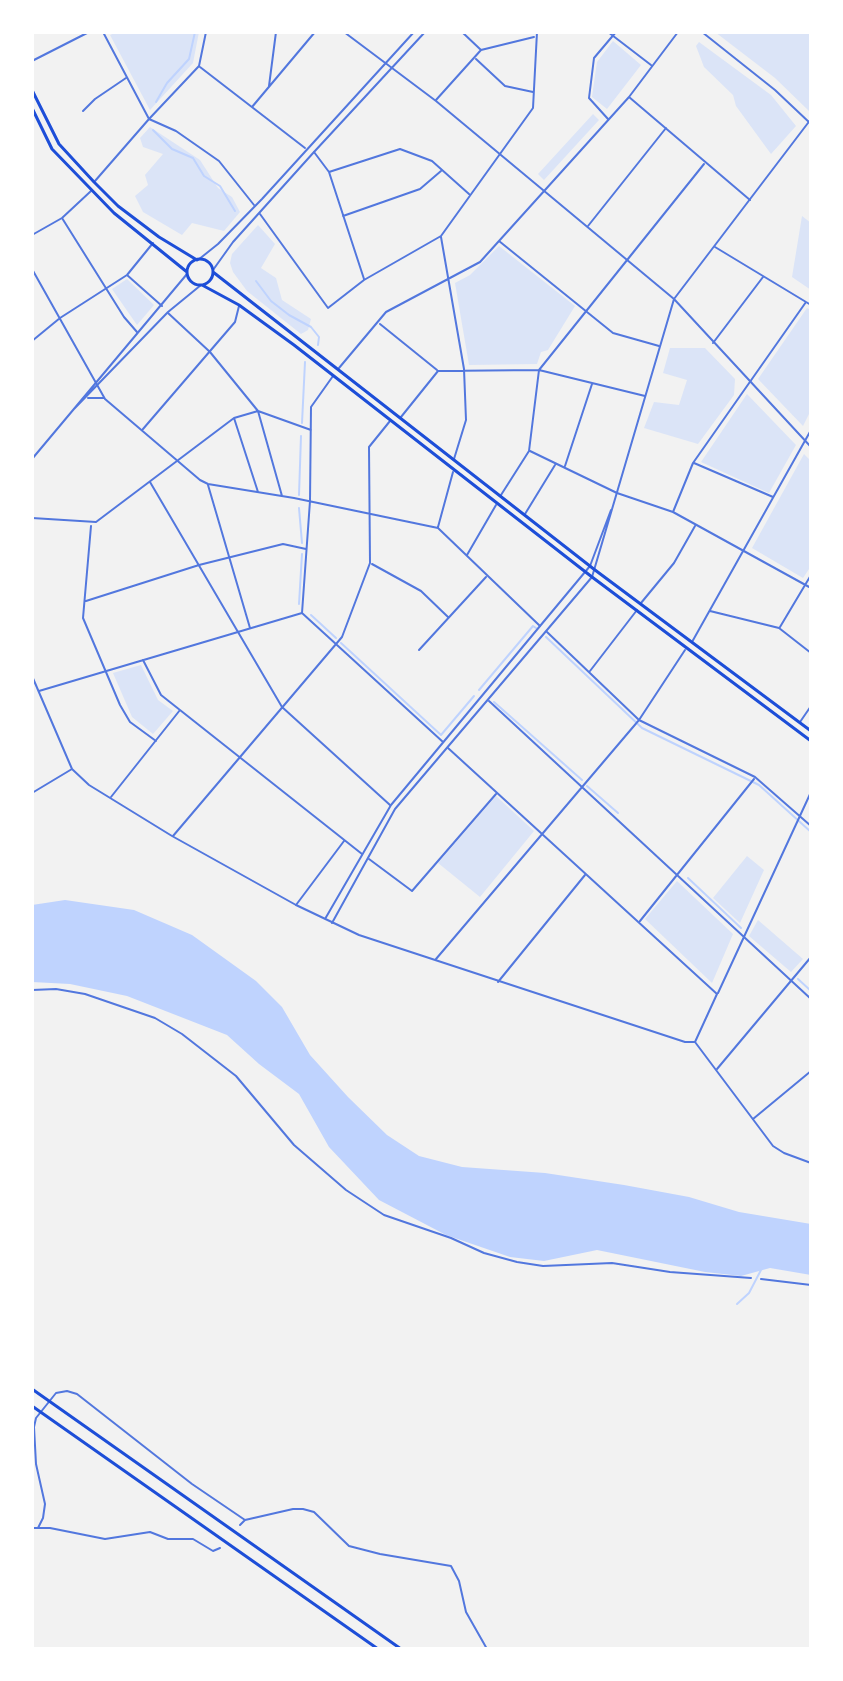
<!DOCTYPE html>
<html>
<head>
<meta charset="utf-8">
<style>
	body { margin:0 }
	#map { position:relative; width:843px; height:1681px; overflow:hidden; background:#f2f2f2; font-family:"PT Sans",sans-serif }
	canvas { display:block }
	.frame { position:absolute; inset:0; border:34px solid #fff; pointer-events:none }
</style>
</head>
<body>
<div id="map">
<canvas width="843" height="1681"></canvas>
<div class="frame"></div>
</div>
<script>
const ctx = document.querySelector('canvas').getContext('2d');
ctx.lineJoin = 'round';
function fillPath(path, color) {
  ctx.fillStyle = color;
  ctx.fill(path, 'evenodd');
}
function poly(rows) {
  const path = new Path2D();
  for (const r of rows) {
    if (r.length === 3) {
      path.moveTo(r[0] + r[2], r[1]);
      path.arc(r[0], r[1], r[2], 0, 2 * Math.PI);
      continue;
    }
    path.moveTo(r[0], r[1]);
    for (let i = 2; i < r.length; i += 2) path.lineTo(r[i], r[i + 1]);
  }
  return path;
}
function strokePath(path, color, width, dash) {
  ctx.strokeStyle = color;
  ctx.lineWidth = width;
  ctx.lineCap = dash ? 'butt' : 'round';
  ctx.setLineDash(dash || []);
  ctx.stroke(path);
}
fillPath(poly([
	[117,32,199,32,193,63,150,110,110,35],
	[715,32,811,32,811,108,809,111,775,78],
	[613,41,641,65,607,109,592,97,597,62],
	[699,42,771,95,796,126,771,154,736,106,733,95,704,67,696,46],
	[593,114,599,120,544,180,538,174],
	[150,127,200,160,218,188,232,197,240,212,224,231,192,223,182,235,143,212,135,196,148,185,145,175,163,154,143,147,140,138],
	[802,216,811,223,811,290,792,277],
	[258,225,275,244,261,268,276,278,282,300,311,319,308,330,301,334,247,291,233,272,230,263,232,254],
	[499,246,575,306,548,350,541,352,537,364,469,365,455,283,470,275],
	[127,279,154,305,137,325,112,289],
	[807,308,811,310,811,410,803,426,758,379],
	[670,348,705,348,735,379,734,395,698,444,644,428,654,402,679,405,687,380,663,373],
	[747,394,796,445,769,493,701,462],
	[804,454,811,461,811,566,803,578,752,548],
	[141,665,158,700,173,711,153,734,132,717,113,673],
	[496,796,534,831,480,897,438,863],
	[747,856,764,870,740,923,713,898],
	[677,881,733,934,712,983,645,919],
	[758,920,803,959,791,972,749,936]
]), '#dbe4f7');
fillPath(poly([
	[65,900,134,910,192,935,256,981,282,1007,310,1055,348,1097,387,1135,419,1156,462,1167,545,1173,624,1185,689,1197,739,1212,811,1224,811,1275,770,1268,741,1276,705,1272,597,1250,544,1261,510,1257,446,1235,379,1200,329,1147,299,1094,259,1064,227,1035,127,996,70,984,32,982,32,905]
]), '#bfd3fe');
strokePath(poly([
	[156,102,167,83,189,59,195,32],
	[153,130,172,149,193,158,204,176,220,186,235,211],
	[256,281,271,301,289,315,311,327,319,337,318,345],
	[302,423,305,362],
	[299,495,301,436],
	[299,508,302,543],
	[299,604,302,554],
	[311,615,336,638],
	[546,637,642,728,759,785,811,832],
	[341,643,441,735,474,696],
	[479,690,533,626,536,628],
	[494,702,582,780],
	[587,786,618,813],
	[688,878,741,928],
	[798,979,811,991],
	[737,1304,749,1293,761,1270]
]), '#bfd3fe', 2);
strokePath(poly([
	[103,32,149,119,176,131,219,161,254,205],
	[462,32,481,50],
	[608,32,651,65],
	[702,32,775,90,811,124],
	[476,59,505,86,533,92],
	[32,61,89,32],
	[200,67,305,148],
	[269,86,276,32],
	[629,97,678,32],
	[436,100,481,50,534,37],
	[252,107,315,32],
	[83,111,95,99,126,78],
	[608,119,589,98,594,58,616,32],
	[314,152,329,172,364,279],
	[329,172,400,149,432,161,469,194],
	[95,181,149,119,199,66,206,32],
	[260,214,328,308,364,280,441,236,533,108,537,32],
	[343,216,420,189,441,171],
	[62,218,124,317,137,332],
	[588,226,666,128],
	[32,235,62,218,91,191],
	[441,237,464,369,466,420,454,459],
	[499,241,613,333,659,346],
	[715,247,811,305],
	[32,269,105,399,200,480,208,484,294,498,438,528,540,626],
	[127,275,162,306],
	[168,313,210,352,258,411,311,430],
	[380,324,437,370],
	[32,341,60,318,127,275,153,243],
	[713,343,763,277],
	[339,368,386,312,480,262,629,97,750,200],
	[88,398,103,398],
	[401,417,438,371,539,370,645,396],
	[234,418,258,492],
	[143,429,235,322,239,306],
	[530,451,617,493,673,512,811,588],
	[694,463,773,497],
	[565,466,592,384],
	[150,482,282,707,390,805],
	[208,485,250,628],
	[501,495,529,451,539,370,704,164],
	[673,512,693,463,806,302],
	[525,514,555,465],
	[32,518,96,522,234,418,258,411,282,496],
	[91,526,83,618,120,705,130,722,156,741],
	[438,527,453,472],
	[467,555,496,505],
	[372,564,421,591,448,617],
	[86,601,199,565,283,544,306,549],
	[641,603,674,563,695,526],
	[710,611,779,628,811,653],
	[302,613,310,501,311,407,333,376],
	[780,627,811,575],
	[547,632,639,720,755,777,811,826],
	[692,642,811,430],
	[419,650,486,577],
	[143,660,161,695,362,854],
	[590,671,637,610],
	[39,691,302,613,443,742],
	[489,701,811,999],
	[800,722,811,706],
	[448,748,717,994,695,1042],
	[111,797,180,710],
	[173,836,342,637,370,563,369,447,390,421],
	[369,859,412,891,496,794],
	[296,905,344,841],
	[640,921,754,779],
	[436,959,639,720,685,650],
	[498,982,585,875],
	[32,990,56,989,85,994,155,1018,182,1034,236,1076,294,1145,346,1190,384,1215,451,1238,484,1253,517,1262,543,1266,612,1263,670,1272,751,1278],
	[718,993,811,792],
	[717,1069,811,957],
	[753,1119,811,1071],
	[761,1279,811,1285],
	[240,1525,245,1520,293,1509,303,1509,314,1512,349,1546,380,1554,451,1566,459,1581,466,1612,487,1649],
	[32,1528,50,1528,105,1539,150,1532,168,1539,193,1539,213,1551,220,1548],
	[38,1528,43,1518,45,1504,36,1464,34,1427,36,1418,56,1393,67,1391,77,1394,192,1484,245,1520]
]), '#5277de', 2);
strokePath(poly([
	[344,32,436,101,674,299,811,447],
	[198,260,218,244,262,199,414,32],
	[213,270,233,242,314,152,425,32],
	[73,410,168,312,201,285],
	[32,459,187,274],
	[32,676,72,769,89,785,172,836,296,905,359,935,685,1042,695,1042,773,1146,784,1153,811,1163],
	[32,793,72,769],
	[325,919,391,805,590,566,611,510],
	[332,923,395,809,592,577,674,299,811,119]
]), '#5277de', 2);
strokePath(poly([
	[32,90,59,144,94,182,118,206,159,237,197,260],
	[32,108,52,149,114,213,187,272],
	[200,272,13],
	[213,272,595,570,811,731],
	[202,285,239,305,294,345,592,577,811,741]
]), '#1d4ed8', 3);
strokePath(poly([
	[32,1389,401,1649],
	[32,1406,378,1649]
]), '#1d4ed8', 3);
</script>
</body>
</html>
